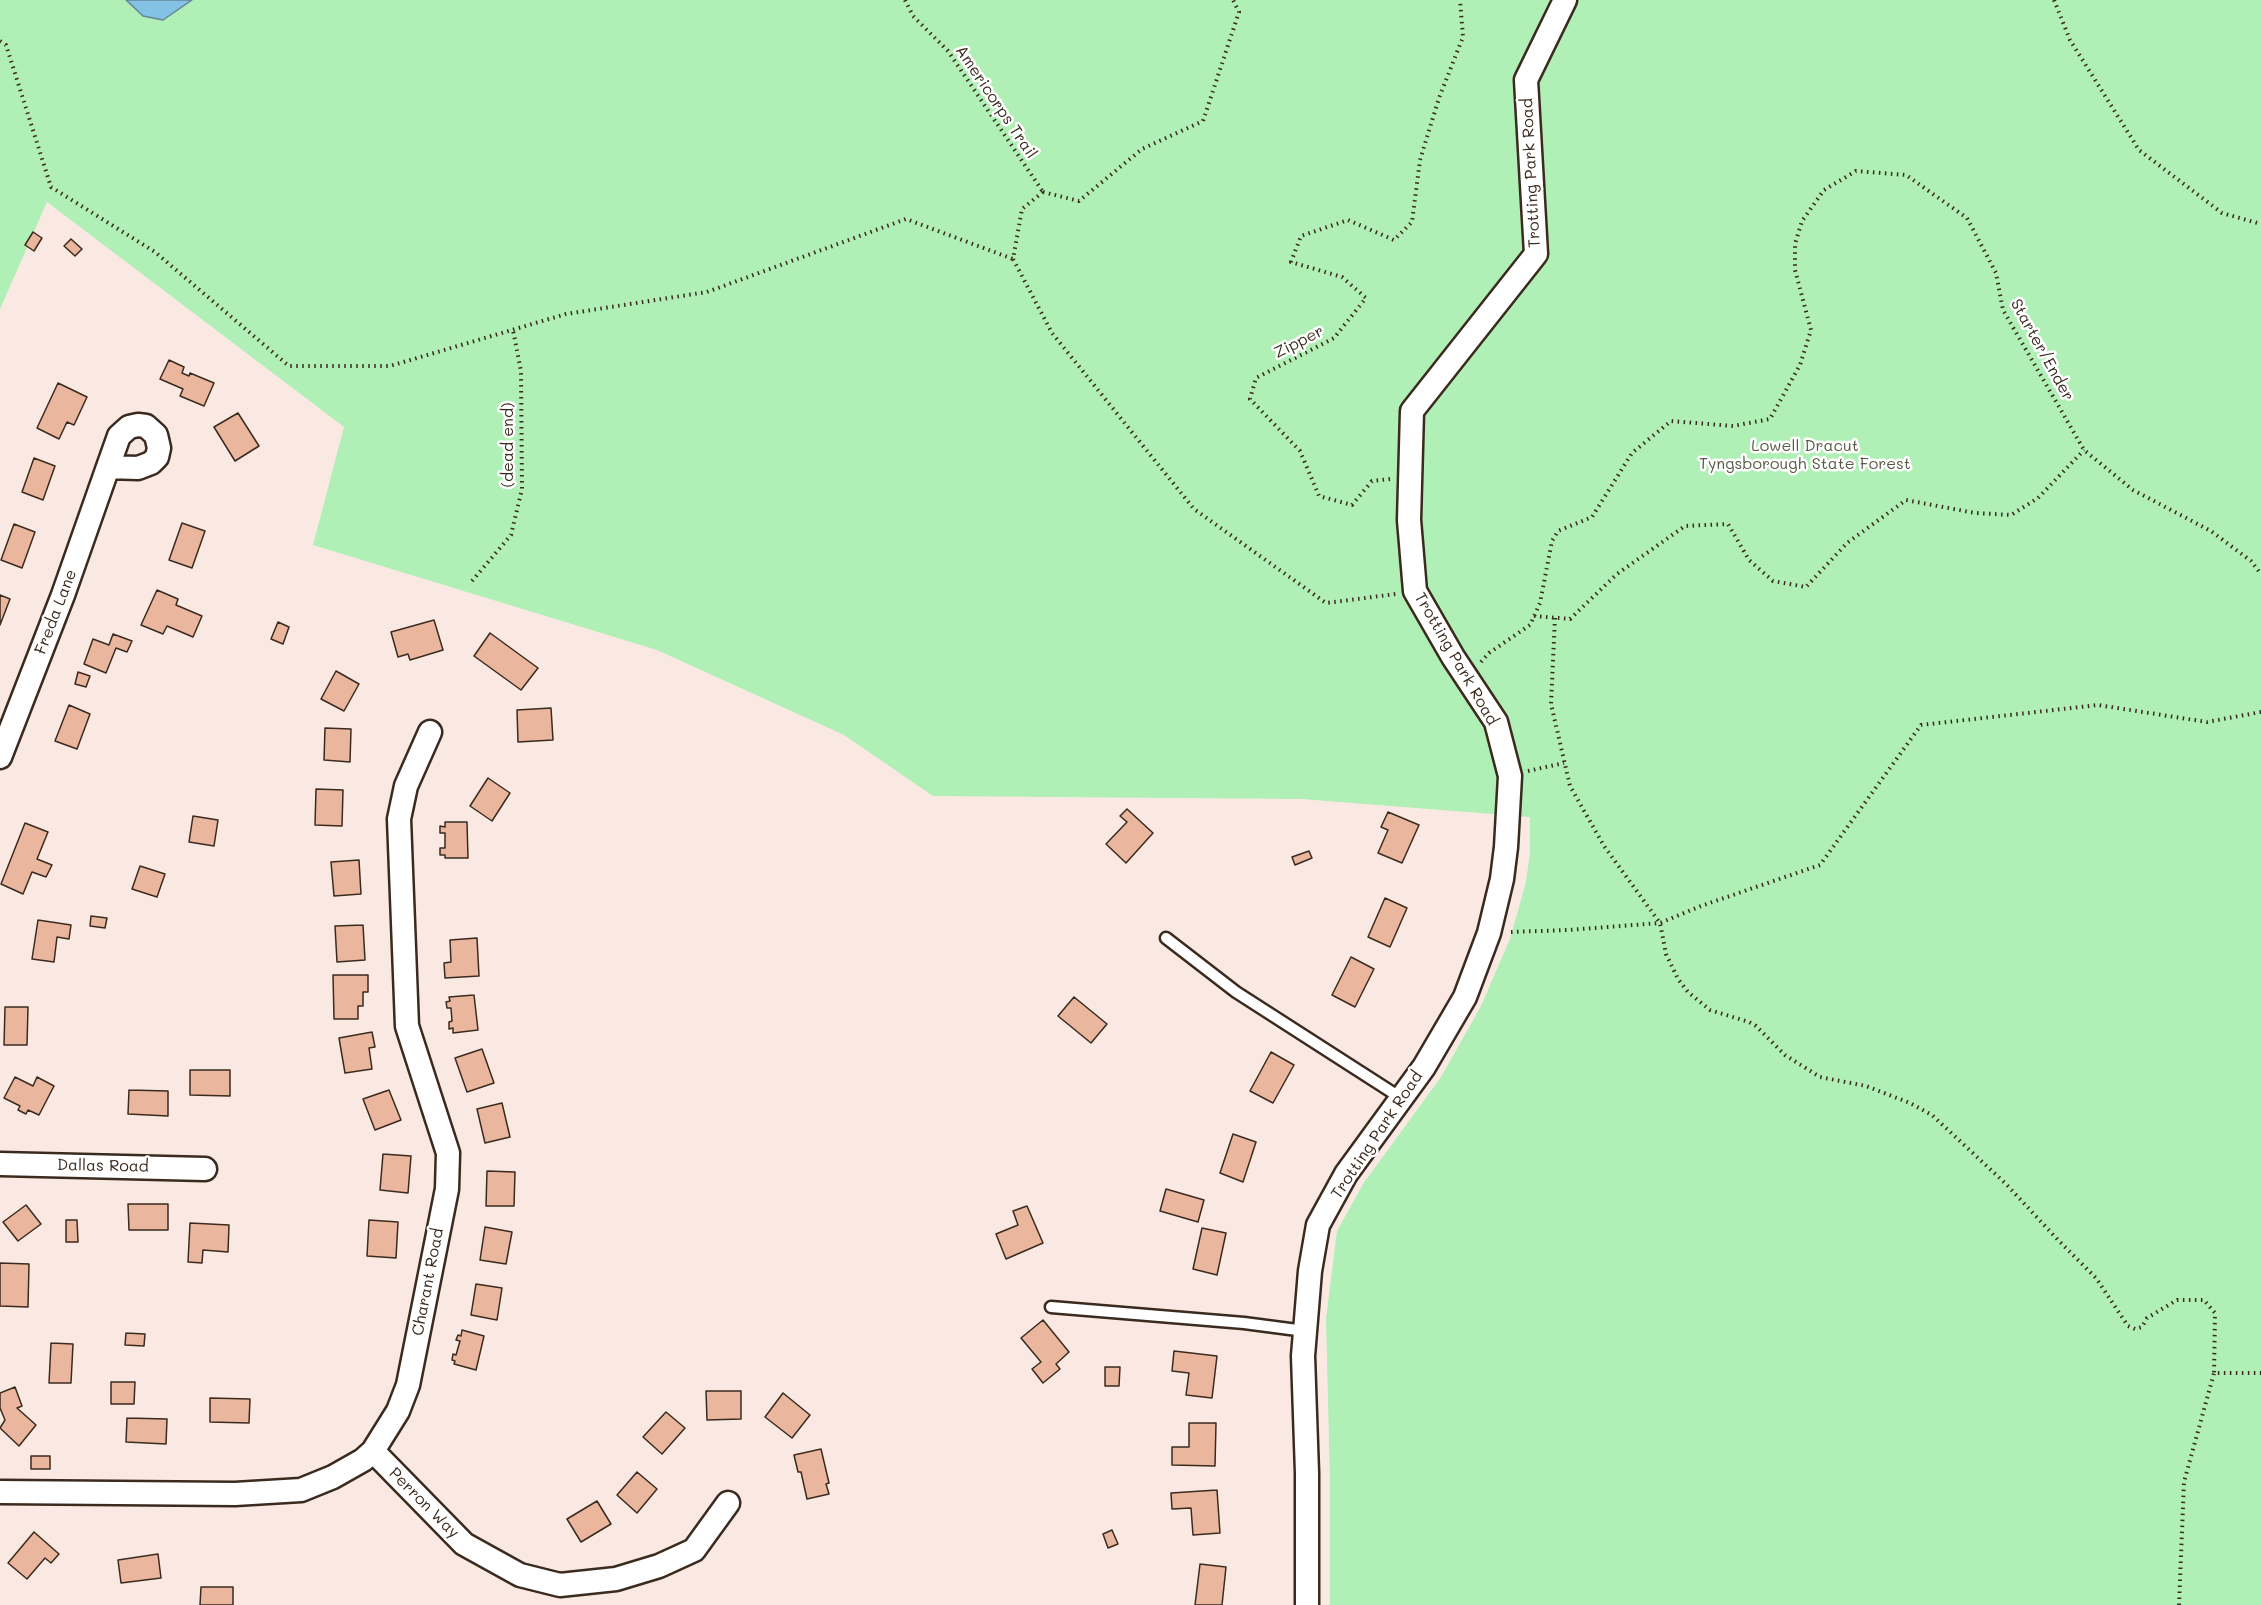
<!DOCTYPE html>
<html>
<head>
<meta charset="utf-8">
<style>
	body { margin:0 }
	canvas { display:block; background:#f9e9e2 }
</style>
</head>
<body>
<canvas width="2261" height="1605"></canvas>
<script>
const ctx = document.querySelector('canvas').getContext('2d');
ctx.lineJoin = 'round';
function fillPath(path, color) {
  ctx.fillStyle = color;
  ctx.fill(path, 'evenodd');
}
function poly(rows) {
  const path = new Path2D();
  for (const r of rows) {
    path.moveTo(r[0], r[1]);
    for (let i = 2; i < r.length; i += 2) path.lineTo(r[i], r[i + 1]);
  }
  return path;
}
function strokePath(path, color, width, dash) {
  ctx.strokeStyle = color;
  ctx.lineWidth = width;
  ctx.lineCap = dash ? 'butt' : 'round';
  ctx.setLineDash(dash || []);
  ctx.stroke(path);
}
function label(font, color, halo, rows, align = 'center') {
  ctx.font = font + ' Mali,sans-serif';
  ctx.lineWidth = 5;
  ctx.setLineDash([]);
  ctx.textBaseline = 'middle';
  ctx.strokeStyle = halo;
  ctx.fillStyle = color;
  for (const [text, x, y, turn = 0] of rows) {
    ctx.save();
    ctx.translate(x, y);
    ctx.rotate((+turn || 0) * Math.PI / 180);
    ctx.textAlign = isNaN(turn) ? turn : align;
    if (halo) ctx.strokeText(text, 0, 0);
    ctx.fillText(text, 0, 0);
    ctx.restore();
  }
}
fillPath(poly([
	[0,0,2261,0,2261,1605,1330,1605,1330,1480,1326,1319,1337,1231,1363,1184,1441,1077,1481,1006,1510,939,1526,882,1530,852,1530,817,1302,799,933,796,844,735,657,650,313,545,344,427,47,202,0,309]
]), '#b0efb6');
const water = poly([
	[126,0,192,0,163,20,143,16,126,0]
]);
fillPath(water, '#83c2e4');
strokePath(water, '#668595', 1.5);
const building = poly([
	[33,232,42,238,34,251,25,245,33,232],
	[71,239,82,249,75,256,64,246,71,239],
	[169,360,184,367,182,373,189,376,190,373,214,383,204,406,180,396,183,389,160,379,169,360],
	[58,383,87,397,74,425,67,422,59,439,37,428,58,383],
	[238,413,259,446,235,461,214,427,238,413],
	[34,458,55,466,43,500,22,492,34,458],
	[182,523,205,531,192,568,169,560,182,523],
	[14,524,35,532,22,568,1,560,14,524],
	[157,590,178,599,176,605,202,616,193,637,167,626,163,634,141,625,157,590],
	[0,595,10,599,0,625,0,595],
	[434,620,443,650,410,660,408,654,398,657,391,632,434,620],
	[278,622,289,627,283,644,271,639,278,622],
	[490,633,538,668,521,690,474,656,490,633],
	[113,634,132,641,127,652,116,648,106,673,84,664,93,639,109,645,113,634],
	[336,671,359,684,344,711,321,699,336,671],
	[78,672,90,676,86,687,75,684,78,672],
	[69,705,90,714,77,749,55,741,69,705],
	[551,708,553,740,518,742,517,710,551,708],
	[325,728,351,729,350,762,324,760,325,728],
	[488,778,510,793,492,821,470,806,488,778],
	[316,789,343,790,342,826,315,825,316,789],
	[1127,809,1153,833,1126,863,1106,844,1127,822,1120,816,1127,809],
	[1388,812,1419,825,1402,863,1378,853,1388,830,1381,827,1388,812],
	[193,816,218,820,214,846,189,842,193,816],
	[445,822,467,822,468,858,445,858,445,855,440,855,440,848,445,848,445,833,440,833,440,826,445,827,445,822],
	[25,823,48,832,37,859,52,865,46,877,32,872,23,894,1,884,25,823],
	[1309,851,1312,858,1295,865,1292,857,1309,851],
	[359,860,361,894,334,896,331,862,359,860],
	[140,866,165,874,157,897,132,889,140,866],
	[1385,898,1407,908,1390,947,1368,937,1385,898],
	[91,916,107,918,105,928,90,926,91,916],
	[38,920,71,925,69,939,57,937,54,962,32,959,38,920],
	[363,925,365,960,337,962,335,926,363,925],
	[477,938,479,976,445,978,444,963,451,962,450,940,477,938],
	[1351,957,1374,969,1355,1007,1332,995,1351,957],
	[333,975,368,975,368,992,363,992,363,1006,358,1006,358,1019,334,1019,333,975],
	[474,995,478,1030,453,1033,453,1028,449,1029,449,1022,452,1021,451,1008,447,1008,446,1002,450,1001,449,997,474,995],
	[1074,997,1107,1024,1091,1043,1058,1016,1074,997],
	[5,1007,28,1007,27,1045,4,1045,5,1007],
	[372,1032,375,1047,369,1048,372,1069,345,1073,339,1038,372,1032],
	[482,1049,494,1083,467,1092,455,1058,482,1049],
	[1271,1052,1294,1065,1273,1103,1250,1091,1271,1052],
	[190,1070,230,1070,230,1096,190,1095,190,1070],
	[15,1077,33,1086,37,1077,54,1086,39,1115,28,1110,26,1114,18,1110,20,1106,4,1098,15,1077],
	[129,1090,168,1091,168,1116,128,1114,129,1090],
	[389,1090,401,1120,375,1130,363,1099,389,1090],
	[502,1103,510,1137,485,1143,477,1109,502,1103],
	[1233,1134,1256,1142,1243,1182,1220,1173,1233,1134],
	[383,1154,411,1156,408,1193,380,1190,383,1154],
	[487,1171,515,1172,514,1206,486,1206,487,1171],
	[1166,1189,1204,1200,1198,1222,1160,1211,1166,1189],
	[128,1204,168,1204,168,1230,129,1230,128,1204],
	[26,1205,41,1224,18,1241,3,1222,26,1205],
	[1027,1206,1043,1243,1006,1259,996,1234,1018,1225,1013,1211,1027,1206],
	[66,1220,77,1220,78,1242,66,1242,66,1220],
	[369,1220,398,1222,396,1258,367,1256,369,1220],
	[190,1223,229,1225,228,1252,203,1250,202,1263,188,1262,190,1223],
	[485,1227,512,1232,506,1264,480,1260,485,1227],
	[1202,1228,1226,1233,1217,1275,1193,1269,1202,1228],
	[0,1263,29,1264,28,1307,0,1306,0,1263],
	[476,1284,502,1288,497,1320,471,1315,476,1284],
	[1043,1320,1069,1352,1056,1364,1060,1369,1043,1383,1032,1369,1041,1362,1021,1338,1043,1320],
	[462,1330,484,1336,476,1370,454,1364,455,1361,452,1360,453,1354,456,1355,460,1341,456,1340,458,1335,461,1336,462,1330],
	[126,1333,145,1334,144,1346,125,1345,126,1333],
	[51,1343,73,1344,71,1383,49,1383,51,1343],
	[1174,1351,1217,1356,1212,1398,1186,1395,1189,1373,1172,1371,1174,1351],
	[1105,1367,1120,1367,1119,1386,1105,1386,1105,1367],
	[111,1382,135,1382,134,1404,111,1404,111,1382],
	[15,1387,22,1406,17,1408,36,1425,19,1446,0,1428,5,1420,0,1408,0,1393,15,1387],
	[706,1391,741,1391,741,1419,707,1420,706,1391],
	[783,1393,810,1415,792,1438,765,1417,783,1393],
	[210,1398,250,1399,249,1423,210,1422,210,1398],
	[666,1412,685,1428,662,1454,643,1437,666,1412],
	[127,1418,167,1419,166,1444,126,1442,127,1418],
	[1189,1423,1216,1423,1215,1466,1172,1465,1172,1447,1189,1447,1189,1423],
	[821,1449,829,1483,826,1484,829,1494,807,1499,801,1472,798,1472,794,1455,821,1449],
	[31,1456,50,1456,50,1469,31,1469,31,1456],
	[637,1472,657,1489,637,1513,617,1495,637,1472],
	[1217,1490,1220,1533,1193,1535,1191,1508,1172,1509,1171,1493,1217,1490],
	[597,1501,611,1524,581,1542,567,1519,597,1501],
	[1112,1530,1118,1544,1108,1548,1103,1534,1112,1530],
	[34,1532,59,1554,51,1563,45,1558,27,1579,8,1563,34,1532],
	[158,1554,161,1578,121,1583,118,1560,158,1554],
	[1200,1564,1226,1567,1222,1605,1195,1605,1200,1564],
	[201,1587,233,1587,233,1605,200,1605,201,1587]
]);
fillPath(building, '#ebb69e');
strokePath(building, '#3b2a1e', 1.5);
const service = poly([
	[1166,938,1236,992,1401,1098],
	[1051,1307,1244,1323,1305,1331]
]);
const minor = poly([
	[0,757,63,595,108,467,119,436,129,427,138,425,146,426,156,435,159,448,157,457,151,463,138,468,108,467],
	[0,1164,205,1169],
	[373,1451,464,1544,520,1575,560,1585,616,1579,659,1566,694,1550,728,1503],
	[0,1492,235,1494,301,1490,333,1477,363,1460,373,1451,398,1411,408,1385,447,1189,448,1153,407,1026,399,819,406,786,430,732],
	[1307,1605,1307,1473,1303,1356,1310,1271,1318,1225,1346,1174,1424,1067,1465,997,1489,933,1502,879,1506,847,1510,776,1496,722,1453,657,1415,591,1409,520,1412,411,1536,254,1526,80,1565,0]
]);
strokePath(service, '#3b2a1e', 15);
strokePath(minor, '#3b2a1e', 27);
strokePath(poly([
	[905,0,913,16,948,51,1043,192],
	[2054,0,2070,40,2139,150,2222,213,2261,224],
	[0,41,6,45,51,187,155,252,289,366,390,366,566,314,707,292,906,219,1013,259],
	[1043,192,1022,209,1013,259,1052,333,1194,509,1326,603,1396,594],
	[1043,192,1079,201,1142,149,1203,121,1239,12,1233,0],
	[1390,479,1372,481,1352,505,1319,496,1300,451,1250,399,1256,378,1334,338,1366,298,1342,277,1291,262,1301,236,1348,220,1394,240,1412,222,1420,160,1439,98,1463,37,1460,0],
	[472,581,511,535,522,489,521,371,513,330],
	[1534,616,1570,619,1617,574,1685,526,1728,524,1749,560,1773,581,1806,587,1847,543,1906,500,1975,513,2011,515,2038,498,2084,450],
	[1555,618,1551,704,1570,786,1604,846,1660,923,1666,954,1678,979,1688,992,1710,1010,1749,1022,1756,1026,1785,1055,1820,1077,1866,1086,1910,1103,1932,1115,2006,1184,2059,1241,2096,1278,2128,1326,2135,1329,2142,1327,2147,1318,2177,1300,2204,1300,2215,1313,2214,1373,2261,1373],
	[1481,662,1489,653,1530,625,1540,603,1552,541,1558,531,1592,517,1632,453,1671,421,1733,426,1770,419,1800,365,1811,330,1795,270,1795,244,1802,221,1824,190,1856,171,1906,175,1967,218,1996,273,2003,310,2084,450,2133,490,2211,531,2251,561,2261,574],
	[1528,771,1564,763],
	[1511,932,1568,930,1660,923,1701,906,1820,865,1921,725,2098,705,2207,722,2261,712],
	[2179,1605,2184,1482,2214,1373]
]), '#3b2a1e', 4, [1.5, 4.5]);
strokePath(service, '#fff', 10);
strokePath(minor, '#fff', 22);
label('16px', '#3b2a1e', '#fff', [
	["Americorps Trail",996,102,56],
	["Trotting Park Road",1531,173,-93],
	["Zipper",1299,342,-27],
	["Starter/Ender",2042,350,61],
	["(dead end)",508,445,-90],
	["Freda Lane",56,612,-69],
	["Trotting Park Road",1456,659,60],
	["Trotting Park Road",1377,1135,-56],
	["Dallas Road",103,1166,1],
	["Charant Road",428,1282,-79],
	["Perron Way",424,1503,45]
]);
label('16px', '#585b44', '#fff', [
	["Lowell Dracut",1805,446],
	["Tyngsborough State Forest",1805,464]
]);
</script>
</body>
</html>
